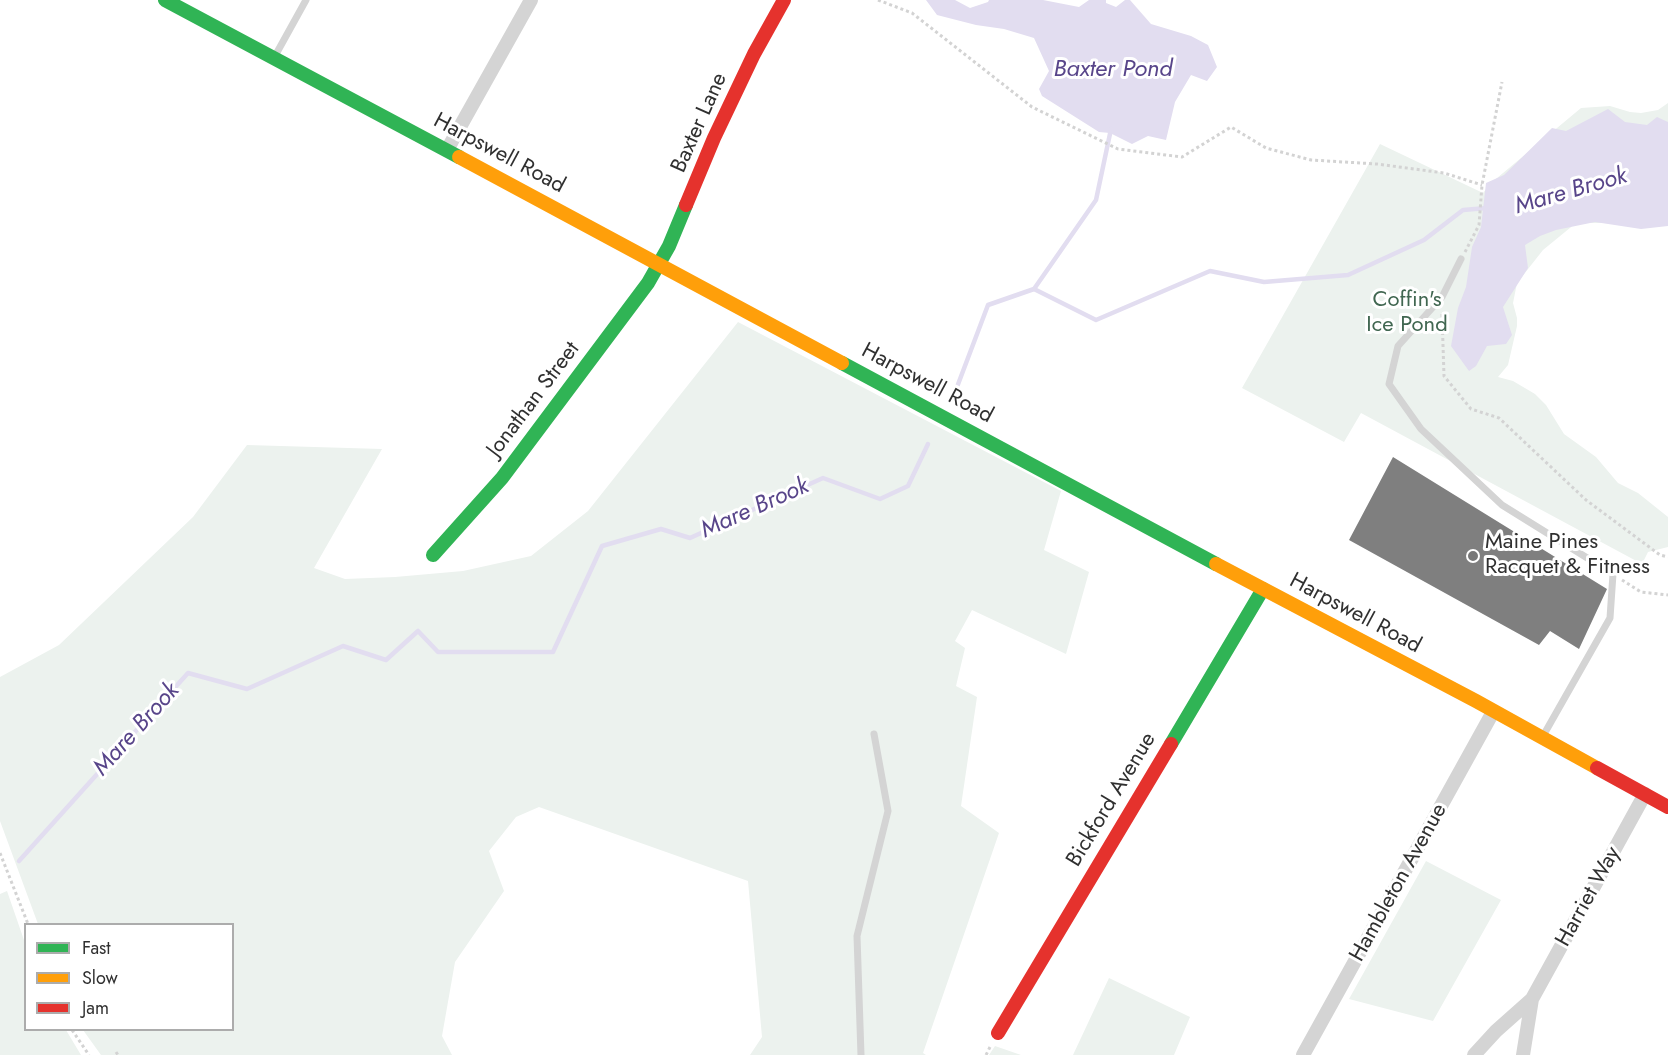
<!DOCTYPE html>
<html>
<head>
<meta charset="utf-8">
<style>
	body { margin:0 }
	#map { position:relative; width:1668px; height:1055px; overflow:hidden; background:#fff; font-family:Jost,sans-serif }
	canvas { display:block }
	.legend { position:absolute; left:24px; top:923px; width:210px; height:108px; box-sizing:border-box; background:#fff; border:2px solid #acacac; margin:0; padding:8px 10px; list-style:none; font-size:18px; color:#303030 }
	.legend li { display:flex; align-items:center; gap:12px; height:30px }
	.legend b { width:30px; border:2px solid #acacac }
</style>
</head>
<body>
<div id="map">
<canvas width="1668" height="1055"></canvas>
<ul class="legend">
<li><b style="height:8px;background:#30b455"></b>Fast</li>
<li><b style="height:8px;background:#ff9f0a"></b>Slow</li>
<li><b style="height:8px;background:#e5322d"></b>Jam</li>
</ul>
</div>
<script>
const ctx = document.querySelector('canvas').getContext('2d');
ctx.lineJoin = 'round';
function fillPath(path, color) {
  ctx.fillStyle = color;
  ctx.fill(path, 'evenodd');
}
function poly(rows) {
  const path = new Path2D();
  for (const r of rows) {
    path.moveTo(r[0], r[1]);
    for (let i = 2; i < r.length; i += 2) path.lineTo(r[i], r[i + 1]);
  }
  return path;
}
function strokePath(path, color, width, dash) {
  ctx.strokeStyle = color;
  ctx.lineWidth = width;
  ctx.lineCap = dash ? 'butt' : 'round';
  ctx.setLineDash(dash || []);
  ctx.stroke(path);
}
function label(font, color, halo, rows, align = 'center') {
  ctx.font = font + ' Jost,sans-serif';
  ctx.lineWidth = 6;
  ctx.setLineDash([]);
  ctx.textBaseline = 'middle';
  ctx.strokeStyle = halo;
  ctx.fillStyle = color;
  for (const [text, x, y, turn = 0] of rows) {
    ctx.save();
    ctx.translate(x, y);
    ctx.rotate((+turn || 0) * Math.PI / 180);
    ctx.textAlign = isNaN(turn) ? turn : align;
    if (halo) ctx.strokeText(text, 0, 0);
    ctx.fillText(text, 0, 0);
    ctx.restore();
  }
}
fillPath(poly([
	[1668,103,1668,215,1611,223,1576,223,1543,250,1517,283,1513,303,1517,318,1517,326,1508,365,1498,377,1513,381,1535,394,1546,405,1564,434,1596,457,1618,483,1638,493,1668,517,1668,547,1648,552,1642,564,1361,413,1344,442,1242,388,1380,144,1483,193,1491,183,1581,108,1610,106,1630,112,1641,113,1658,110],
	[738,322,1061,491,1044,550,1089,572,1066,654,972,610,955,641,965,648,956,686,977,697,961,806,999,833,923,1053,926,1055,750,1055,762,1037,748,881,539,807,516,817,489,851,504,891,455,962,442,1036,452,1055,101,1055,83,1030,232,1030,232,924,38,924,0,821,0,677,59,645,193,517,247,445,382,449,314,568,345,579,395,577,463,571,531,556,588,511],
	[1426,861,1501,900,1433,1021,1349,999],
	[7,891,25,943,26,1030,66,1030,81,1055,0,1055,0,894],
	[1109,978,1190,1017,1174,1055,1073,1055],
	[995,1046,1021,1055,989,1055]
]), '#ecf2ee');
fillPath(poly([
	[926,0,955,0,970,8,988,2,989,0,1043,0,1079,7,1089,0,1106,0,1106,3,1116,7,1125,0,1130,0,1151,24,1191,36,1208,45,1217,67,1207,81,1191,75,1175,102,1166,140,1148,136,1132,144,1110,133,1099,132,1042,96,1039,89,1049,71,1034,38,1004,29,976,25,937,15],
	[1608,109,1625,122,1647,125,1657,117,1668,122,1668,226,1641,229,1595,222,1556,230,1540,236,1525,245,1528,268,1503,307,1512,335,1506,344,1487,346,1476,366,1469,371,1451,346,1458,308,1466,287,1472,247,1481,227,1486,183,1504,175,1552,128,1566,131]
]), '#e2ddf0');
strokePath(poly([
	[1034,289,1096,200,1111,129],
	[957,387,988,305,1034,289,1096,320,1210,271,1264,282,1348,275,1424,240,1463,210,1487,208],
	[19,861,188,673,247,689,343,646,386,660,418,631,438,652,553,652,602,546,661,529,690,538,823,478,880,499,908,486,928,444]
]), '#e2ddf0', 4.5);
fillPath(poly([
	[1393,457,1607,589,1579,649,1550,631,1539,645,1349,540]
]), '#7f7f7f');
strokePath(poly([
	[878,0,912,13,1032,107,1118,149,1182,157,1231,127,1266,148,1311,160,1377,164,1444,173,1482,185],
	[1465,252,1479,225,1482,185,1502,82],
	[1442,314,1444,376,1471,409,1499,418,1586,500,1660,555,1668,557],
	[1622,580,1641,592,1668,595],
	[0,853,28,924],
	[72,1030,89,1055],
	[116,1052,118,1055],
	[986,1055,990,1047]
]), '#d3d3d3', 3, [3, 3]);
strokePath(poly([
	[275,56,306,0],
	[1461,259,1442,297,1398,346,1389,384,1421,429,1502,505,1613,574,1610,618,1543,736],
	[861,1055,857,936,888,811,874,734]
]), '#d4d4d4', 7);
strokePath(poly([
	[447,150,531,0],
	[1303,1055,1493,712],
	[1474,1055,1496,1031,1532,999],
	[1523,1055,1532,999,1645,794]
]), '#d4d4d4', 14);
strokePath(poly([
	[165,0,459,157],
	[842,363,1216,564],
	[433,555,502,478,648,283,669,246,686,205],
	[1171,744,1263,589]
]), '#30b455', 14);
strokePath(poly([
	[459,157,842,363],
	[1216,564,1476,701,1597,768]
]), '#ff9f0a', 14);
strokePath(poly([
	[686,205,714,138,754,54,784,0],
	[1597,768,1668,807],
	[998,1033,1171,744]
]), '#e5322d', 14);
for (const [x, y, r, color] of [
	[1473,556,6,"#787878"]
]) {
  const dot = new Path2D();
  dot.arc(x, y, r, 0, 2 * Math.PI);
  ctx.fillStyle = color;
  ctx.fill(dot);
  strokePath(dot, '#fff', 2);
}
label('22px', '#303030', '#fff', [
	["Baxter Lane",700,123,-66],
	["Harpswell Road",499,154,28],
	["Harpswell Road",927,384,28],
	["Jonathan Street",534,400,-53],
	["Harpswell Road",1355,614,28],
	["Bickford Avenue",1112,800,-59],
	["Hambleton Avenue",1399,883,-61],
	["Harriet Way",1589,897,-61]
]);
label('22px', '#416751', '#fff', [
	["Coffin's",1407,301],
	["Ice Pond",1407,326]
]);
label('22px', '#303030', '#fff', [
	["Maine Pines",1485,543],
	["Racquet & Fitness",1485,568]
], 'left');
label('italic 24px', '#58458a', '#fff', [
	["Baxter Pond",1113,70],
	["Mare Brook",1571,192,-16],
	["Mare Brook",755,509,-24],
	["Mare Brook",137,730,-48]
]);
</script>
</body>
</html>
